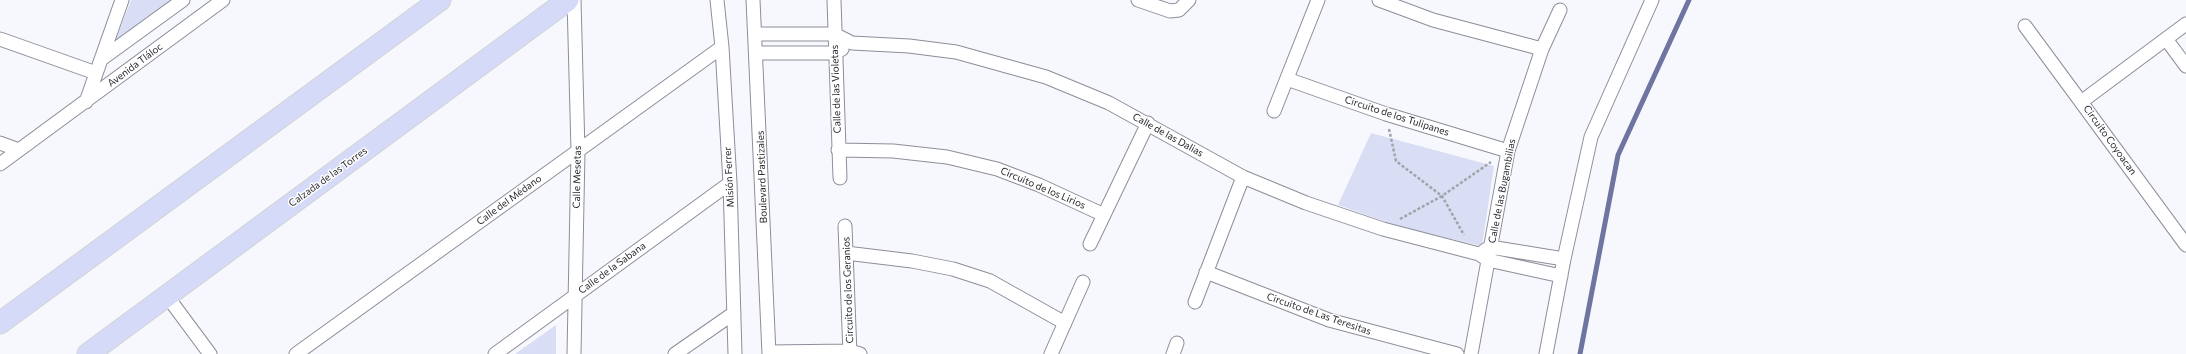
<!DOCTYPE html>
<html>
<head>
<meta charset="utf-8">
<style>
	body { margin:0 }
	canvas { display:block; background:#f7f8fd }
</style>
</head>
<body>
<canvas width="2186" height="354"></canvas>
<script>
const ctx = document.querySelector('canvas').getContext('2d');
ctx.lineJoin = 'round';
function fillPath(path, color) {
  ctx.fillStyle = color;
  ctx.fill(path, 'evenodd');
}
function poly(rows) {
  const path = new Path2D();
  for (const r of rows) {
    path.moveTo(r[0], r[1]);
    for (let i = 2; i < r.length; i += 2) path.lineTo(r[i], r[i + 1]);
  }
  return path;
}
function strokePath(path, color, width, dash) {
  ctx.strokeStyle = color;
  ctx.lineWidth = width;
  ctx.lineCap = dash ? 'butt' : 'round';
  ctx.setLineDash(dash || []);
  ctx.stroke(path);
}
function label(font, color, halo, rows, align = 'center') {
  ctx.font = font + ' Commissioner,sans-serif';
  ctx.lineWidth = 3;
  ctx.setLineDash([]);
  ctx.textBaseline = 'middle';
  ctx.strokeStyle = halo;
  ctx.fillStyle = color;
  for (const [text, x, y, turn = 0] of rows) {
    ctx.save();
    ctx.translate(x, y);
    ctx.rotate((+turn || 0) * Math.PI / 180);
    ctx.textAlign = isNaN(turn) ? turn : align;
    if (halo) ctx.strokeText(text, 0, 0);
    ctx.fillText(text, 0, 0);
    ctx.restore();
  }
}
fillPath(poly([
	[131,0,177,0,115,42],
	[1371,133,1494,166,1482,246,1404,228,1338,205],
	[556,325,556,354,515,354]
]), '#d9def5');
strokePath(poly([
	[1580,354,1618,155,1689,0]
]), '#6d75a0', 5);
const street = poly([
	[717,0,722,47,730,183,735,354],
	[753,0,769,354],
	[834,0,840,178],
	[1138,0,1170,11,1179,10,1189,0],
	[1379,0,1433,20,1542,49],
	[2186,24,2081,102,2186,245],
	[2025,26,2081,102],
	[755,34,834,34,852,43,909,46,956,52,1046,77,1109,103,1243,177,1306,203,1383,229,1479,254,1488,260,1561,276],
	[0,39,96,73],
	[2166,39,2186,66],
	[757,53,835,53,842,49],
	[103,58,183,0],
	[1287,79,1386,114,1508,151],
	[86,102,122,0],
	[1274,111,1318,0],
	[0,143,19,150],
	[838,150,893,151,947,157,997,169,1039,185,1104,215],
	[0,164,223,0],
	[845,226,850,354],
	[1090,244,1148,123],
	[1484,251,1490,247,1564,259],
	[846,253,912,261,953,269,990,281,1065,323],
	[1206,272,1329,320,1457,354],
	[167,296,210,354],
	[1195,302,1243,177],
	[769,352,850,351,860,354],
	[296,354,722,47],
	[495,354,730,183],
	[574,354,578,151,574,0],
	[675,354,734,313],
	[1051,354,1083,282],
	[1173,354,1177,343],
	[1471,354,1508,151,1542,49,1560,10],
	[1546,354,1564,259,1591,137,1652,0]
]);
const primary = poly([
	[0,323,440,0],
	[88,354,568,0]
]);
strokePath(street, '#8c8e99', 15);
strokePath(primary, '#d4d4d5', 23);
strokePath(poly([
	[1389,129,1396,161,1442,196,1464,235],
	[1400,219,1442,196,1491,162]
]), '#a3a4a9', 2.5, [3, 2]);
strokePath(street, '#fff', 13);
strokePath(primary, '#d4daf8', 21);
label('10px', '#292a2f', '#fff', [
	["Avenida Tláloc",135,65,-37],
	["Calle de las Violetas",836,89,-92],
	["Circuito de los Tulipanes",1397,116,18],
	["Calle de las Dalias",1168,135,29],
	["Circuito Coyoacan",2110,140,54],
	["Calzada de las Torres",328,177,-36],
	["Calle Mesetas",577,177,-89],
	["Misión Ferrer",729,177,-93],
	["Boulevard Pastizales",762,177,-92],
	["Circuito de los Lirios",1043,188,23],
	["Calle de las Bugambilias",1502,191,-79],
	["Calle del Médano",509,200,-36],
	["Calle de la Sabana",612,268,-36],
	["Circuito de los Geranios",848,290,-92],
	["Circuito de Las Teresitas",1319,314,19]
]);
</script>
</body>
</html>
